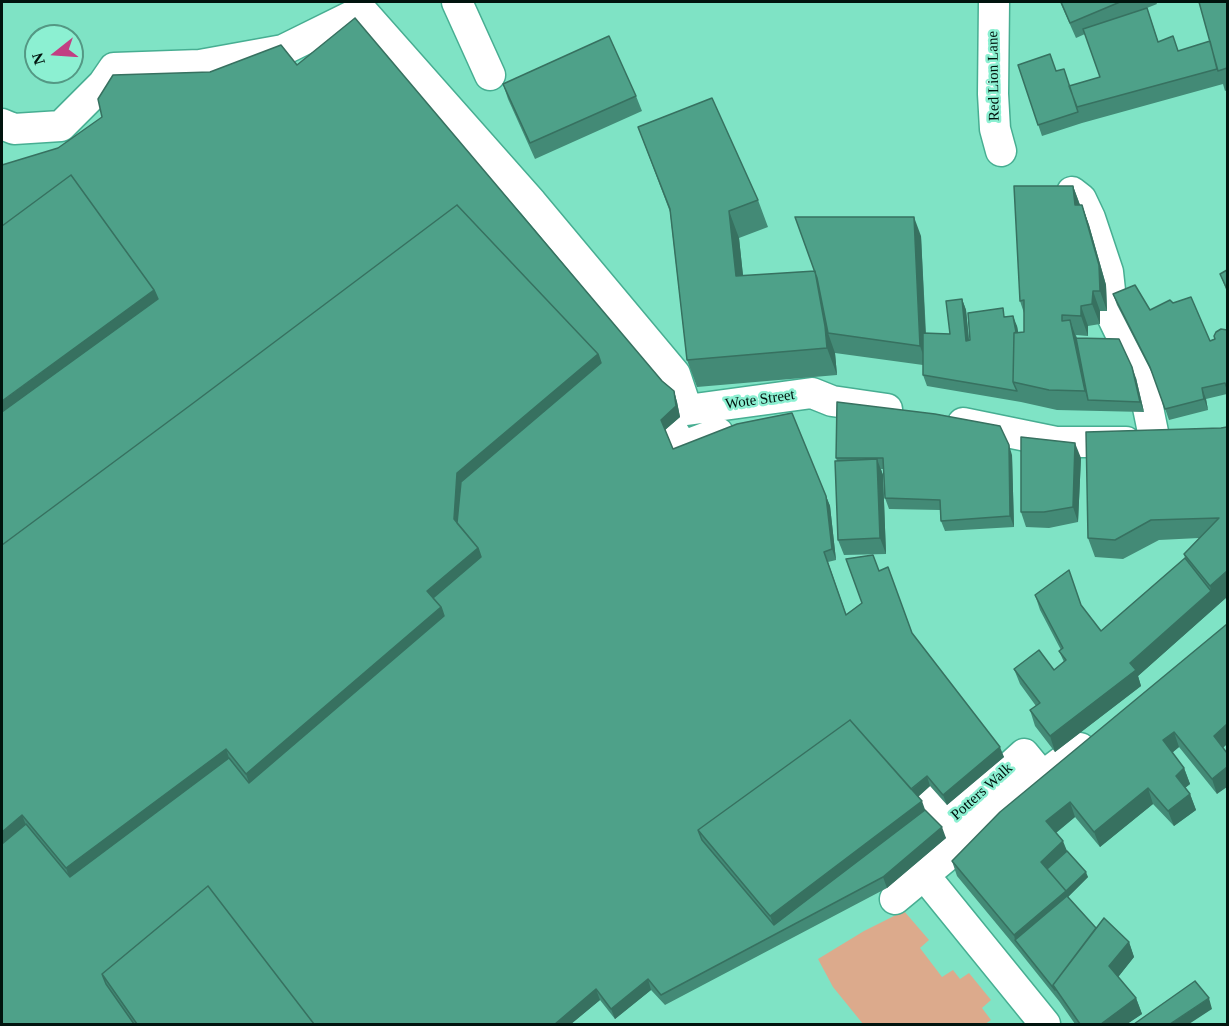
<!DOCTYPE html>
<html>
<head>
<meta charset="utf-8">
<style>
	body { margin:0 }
	#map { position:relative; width:1229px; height:1026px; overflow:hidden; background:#7fe3c5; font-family:"Times New Roman",serif }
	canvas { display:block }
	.frame { position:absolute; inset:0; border:3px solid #01140e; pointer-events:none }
	.north { position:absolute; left:24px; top:24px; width:60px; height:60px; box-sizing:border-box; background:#8cf0d2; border:2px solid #549884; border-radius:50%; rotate:253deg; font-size:16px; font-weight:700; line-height:24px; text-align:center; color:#01140e }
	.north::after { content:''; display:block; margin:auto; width:21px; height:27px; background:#c23e83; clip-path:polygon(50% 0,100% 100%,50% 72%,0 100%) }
</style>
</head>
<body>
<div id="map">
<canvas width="1229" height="1026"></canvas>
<div class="frame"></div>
<div class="north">N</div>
</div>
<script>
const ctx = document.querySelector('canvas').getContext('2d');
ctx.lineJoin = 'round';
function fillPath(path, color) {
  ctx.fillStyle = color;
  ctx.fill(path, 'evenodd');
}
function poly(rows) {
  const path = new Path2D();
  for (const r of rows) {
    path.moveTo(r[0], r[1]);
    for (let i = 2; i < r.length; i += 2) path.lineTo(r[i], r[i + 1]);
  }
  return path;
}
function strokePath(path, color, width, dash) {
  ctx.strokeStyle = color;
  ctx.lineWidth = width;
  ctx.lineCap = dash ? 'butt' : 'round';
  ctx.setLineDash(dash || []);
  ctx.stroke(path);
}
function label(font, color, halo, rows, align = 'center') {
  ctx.font = font + ' "Times New Roman",serif';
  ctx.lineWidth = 5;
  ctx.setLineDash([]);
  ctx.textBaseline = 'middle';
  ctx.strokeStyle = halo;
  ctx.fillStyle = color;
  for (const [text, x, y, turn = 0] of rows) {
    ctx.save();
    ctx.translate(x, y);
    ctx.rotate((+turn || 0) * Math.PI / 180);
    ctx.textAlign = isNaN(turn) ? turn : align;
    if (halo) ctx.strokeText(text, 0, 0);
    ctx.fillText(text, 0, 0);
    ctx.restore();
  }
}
fillPath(poly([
	[904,911,929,940,920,948,942,977,953,970,960,979,969,973,991,1000,982,1008,991,1020,985,1024,863,1024,833,987,818,959,864,931]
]), '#dcaa8c');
const street = poly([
	[457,2,490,75],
	[994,2,993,94,995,129,1001,151],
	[2,124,14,129,61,126,103,84,114,68,200,65,283,50,362,11,532,203,675,374,687,410,812,393,832,401,887,409],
	[1072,192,1081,199,1090,218,1108,272,1113,318,1142,378,1155,442],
	[963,423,1056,442,1126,442],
	[667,437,675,434,681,447,718,433],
	[921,795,947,824,1024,754,1043,777],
	[924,875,1045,1024],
	[895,899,1047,773,1080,748]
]);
strokePath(street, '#47ae92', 33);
strokePath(street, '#fff', 30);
fillPath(poly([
	[1060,2,1156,2,1157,4,1147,8,1158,41,1179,51,1210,41,1227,2,1227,90,1225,91,1223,84,1082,123,1042,136,1018,65,1056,71,1070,86,1100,77,1085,34,1076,38],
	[297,65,674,391,677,402,680,417,665,430,673,449,826,496,830,506,836,560,828,562,846,614,862,603,879,571,912,633,1004,757,947,805,930,786,918,797,925,810,946,838,887,888,665,1005,651,990,615,1019,600,1000,571,1024,2,1024,58,148,210,72],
	[503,84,636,96,642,111,535,159,508,99],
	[638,127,758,200,768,227,739,238,743,276,815,271,921,236,926,333,950,334,962,299,966,310,969,340,1006,317,1017,326,1018,332,1024,332,1024,313,1020,301,1073,186,1080,205,1082,205,1089,225,1106,285,1107,311,1100,311,1100,324,1088,326,1088,336,1076,335,1077,338,1136,378,1144,412,1057,410,1021,402,927,386,923,375,923,365,835,353,837,375,697,387,687,360,670,212],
	[1227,270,1227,292,1220,274],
	[1113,294,1150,310,1210,341,1214,339,1227,330,1227,394,1206,399,1208,410,1169,420,1154,377,1117,305],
	[1221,428,1227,597,1138,676,1141,686,1055,752,1035,726,1030,710,1036,706,1020,684,1014,669,1054,670,1064,662,1059,651,1061,650,1040,610,1035,595,1081,605,1101,631,1185,558,1184,554,1199,538,1159,540,1123,559,1095,557,1088,538],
	[1012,455,1014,527,945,531,941,521,940,510,889,509,885,498,883,469,881,469,883,475,886,554,844,555,838,540,837,461,836,458],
	[1081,458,1078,522,1049,528,1026,527,1021,512],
	[1223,628,1227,744,1223,748,1217,794,1179,747,1172,753,1184,768,1190,784,1185,788,1190,794,1196,810,1174,826,1153,804,1100,847,1075,817,1056,833,1067,851,1088,877,1068,897,1096,928,1129,942,1134,957,1118,977,1136,998,1142,1014,1127,1024,1075,1024,1059,1001,1019,951,957,876,952,861]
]), '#438a76');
fillPath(poly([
	[1073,186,1080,205,1075,205],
	[1082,205,1089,225,1106,285,1107,311,1100,291],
	[729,211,739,238,746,303,736,276],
	[914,217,921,236,927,366,920,346],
	[815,271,824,298,828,333,835,353,837,375,827,348],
	[154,290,162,309,2,426,2,401],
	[1093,291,1100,311,1100,324,1092,304],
	[962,299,966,310,970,351,966,341],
	[1081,306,1088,326,1088,336,1081,316],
	[1013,316,1017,326,1022,352,1021,384],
	[1070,320,1077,340,1088,400,1085,391],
	[598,354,605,374,461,533,454,519,457,473],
	[1132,367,1136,378,1144,412,1140,402],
	[1202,388,1206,399,1208,410,1204,399],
	[674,391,677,402,680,417,665,430,661,420],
	[1075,443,1081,458,1078,522,1073,507],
	[1009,445,1012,455,1014,527,1010,516],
	[877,459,883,475,886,554,880,538],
	[826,496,830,506,836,560,832,549],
	[478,548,485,567,438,608,427,591],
	[1227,571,1227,597,1138,676,1141,686,1055,752,1050,736,1130,663,1211,591,1210,586],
	[441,607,448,626,253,794,246,774],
	[1227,724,1227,744,1219,751,1214,736],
	[1174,732,1179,747,1168,756,1163,740],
	[1000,747,1004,757,947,805,943,795],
	[226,749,233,769,73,888,66,868],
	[1227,767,1227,787,1217,794,1212,779],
	[1184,768,1190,784,1181,791,1176,776],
	[927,776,930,786,912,802,909,792],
	[1148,788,1153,804,1100,847,1094,832],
	[1190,794,1196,810,1174,826,1168,811],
	[922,801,929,821,777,933,770,916],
	[1070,802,1075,817,1052,836,1046,821],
	[22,815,30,835,2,856,2,832],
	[942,827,946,838,887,888,883,877],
	[1063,841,1069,856,1048,876,1041,862],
	[1086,872,1088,877,1068,897,1015,940,1014,935],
	[1129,942,1134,957,1115,981,1109,966],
	[648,979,651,990,615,1019,611,1009],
	[596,989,600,1000,571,1024,555,1024],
	[1136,998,1142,1014,1127,1024,1101,1024],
	[1209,998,1212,1009,1189,1024,1170,1024]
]), '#377160');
const building = poly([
	[1061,2,1120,2,1070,23,1061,2],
	[1199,2,1227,2,1227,68,1218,71,1199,2],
	[1147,8,1158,42,1173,36,1178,51,1210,41,1217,69,1077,107,1069,86,1100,77,1083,29,1147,8],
	[355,18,662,381,674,391,676,406,661,420,673,449,737,424,792,413,826,496,832,549,824,552,846,615,862,603,846,559,873,555,879,571,888,567,912,633,1000,747,943,795,927,776,911,789,850,720,698,830,702,840,774,925,925,810,942,827,883,877,661,995,648,979,611,1009,596,989,555,1024,314,1024,208,886,102,974,106,984,134,1024,2,1024,2,844,26,824,70,877,229,758,249,783,444,616,441,607,433,598,481,557,478,548,457,523,461,482,601,363,598,354,457,205,192,404,2,545,2,412,158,299,154,290,71,175,2,226,2,165,58,148,102,117,98,99,113,75,210,72,281,45,297,65,355,18],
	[609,36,636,96,530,143,503,84,609,36],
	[1050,54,1056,71,1064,69,1078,112,1038,125,1018,65,1050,54],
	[712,98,758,200,729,211,736,276,815,271,825,326,827,348,687,360,670,209,638,127,712,98],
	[71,175,154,290,2,401,2,226,71,175],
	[1014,186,1073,186,1075,205,1082,205,1099,265,1100,291,1093,291,1092,304,1081,306,1081,316,1062,315,1062,321,1070,320,1085,391,1049,390,1013,382,1014,333,1024,332,1024,300,1020,301,1014,186],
	[457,205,598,354,457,473,454,519,478,548,427,591,441,607,246,774,226,749,66,868,22,815,2,832,2,545,192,404,457,205],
	[795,217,914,217,920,346,828,333,817,278,795,217],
	[1227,270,1227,289,1220,274,1227,270],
	[1135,285,1150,310,1170,300,1173,303,1191,297,1210,341,1215,339,1214,336,1216,332,1221,329,1227,330,1227,388,1225,383,1202,388,1204,399,1165,409,1150,367,1113,294,1135,285],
	[962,299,966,341,970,340,968,313,1003,308,1004,317,1013,316,1016,332,1014,333,1013,382,1017,391,923,375,923,333,950,334,946,301,962,299],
	[1076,338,1119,339,1132,367,1140,402,1088,400,1076,338],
	[837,402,935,414,1000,426,1009,445,1010,516,941,521,940,500,885,498,883,458,836,458,837,402],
	[1227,427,1227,571,1210,586,1184,554,1219,518,1151,520,1115,540,1088,538,1086,432,1221,428,1227,427],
	[1021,437,1075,443,1073,507,1044,512,1021,512,1021,437],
	[877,459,880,538,838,540,835,461,877,459],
	[1185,558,1211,591,1130,663,1136,670,1050,736,1030,710,1040,703,1014,669,1039,650,1054,670,1066,660,1059,651,1063,648,1035,595,1069,570,1081,605,1101,631,1185,558],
	[1227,624,1227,724,1214,736,1227,753,1227,767,1212,779,1174,732,1163,740,1184,768,1176,776,1190,794,1168,811,1148,788,1094,832,1070,802,1046,821,1063,841,1041,862,1066,891,1014,935,952,861,1000,812,1227,624],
	[850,720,922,801,770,916,698,830,850,720],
	[1067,851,1086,872,1066,891,1047,869,1067,851],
	[208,886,314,1024,137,1024,102,974,208,886],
	[1067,896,1096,928,1053,985,1055,990,1015,940,1067,896],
	[1104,918,1129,942,1109,966,1136,998,1101,1024,1080,1024,1053,985,1104,918],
	[1195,981,1209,998,1170,1024,1134,1024,1195,981]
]);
fillPath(building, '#4ea189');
strokePath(building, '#377160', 1.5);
label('15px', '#01140e', '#8cf0d2', [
	["Red Lion Lane",994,76,-91],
	["Wote Street",760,400,-8],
	["Potters Walk",982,792,-42]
]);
</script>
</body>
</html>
